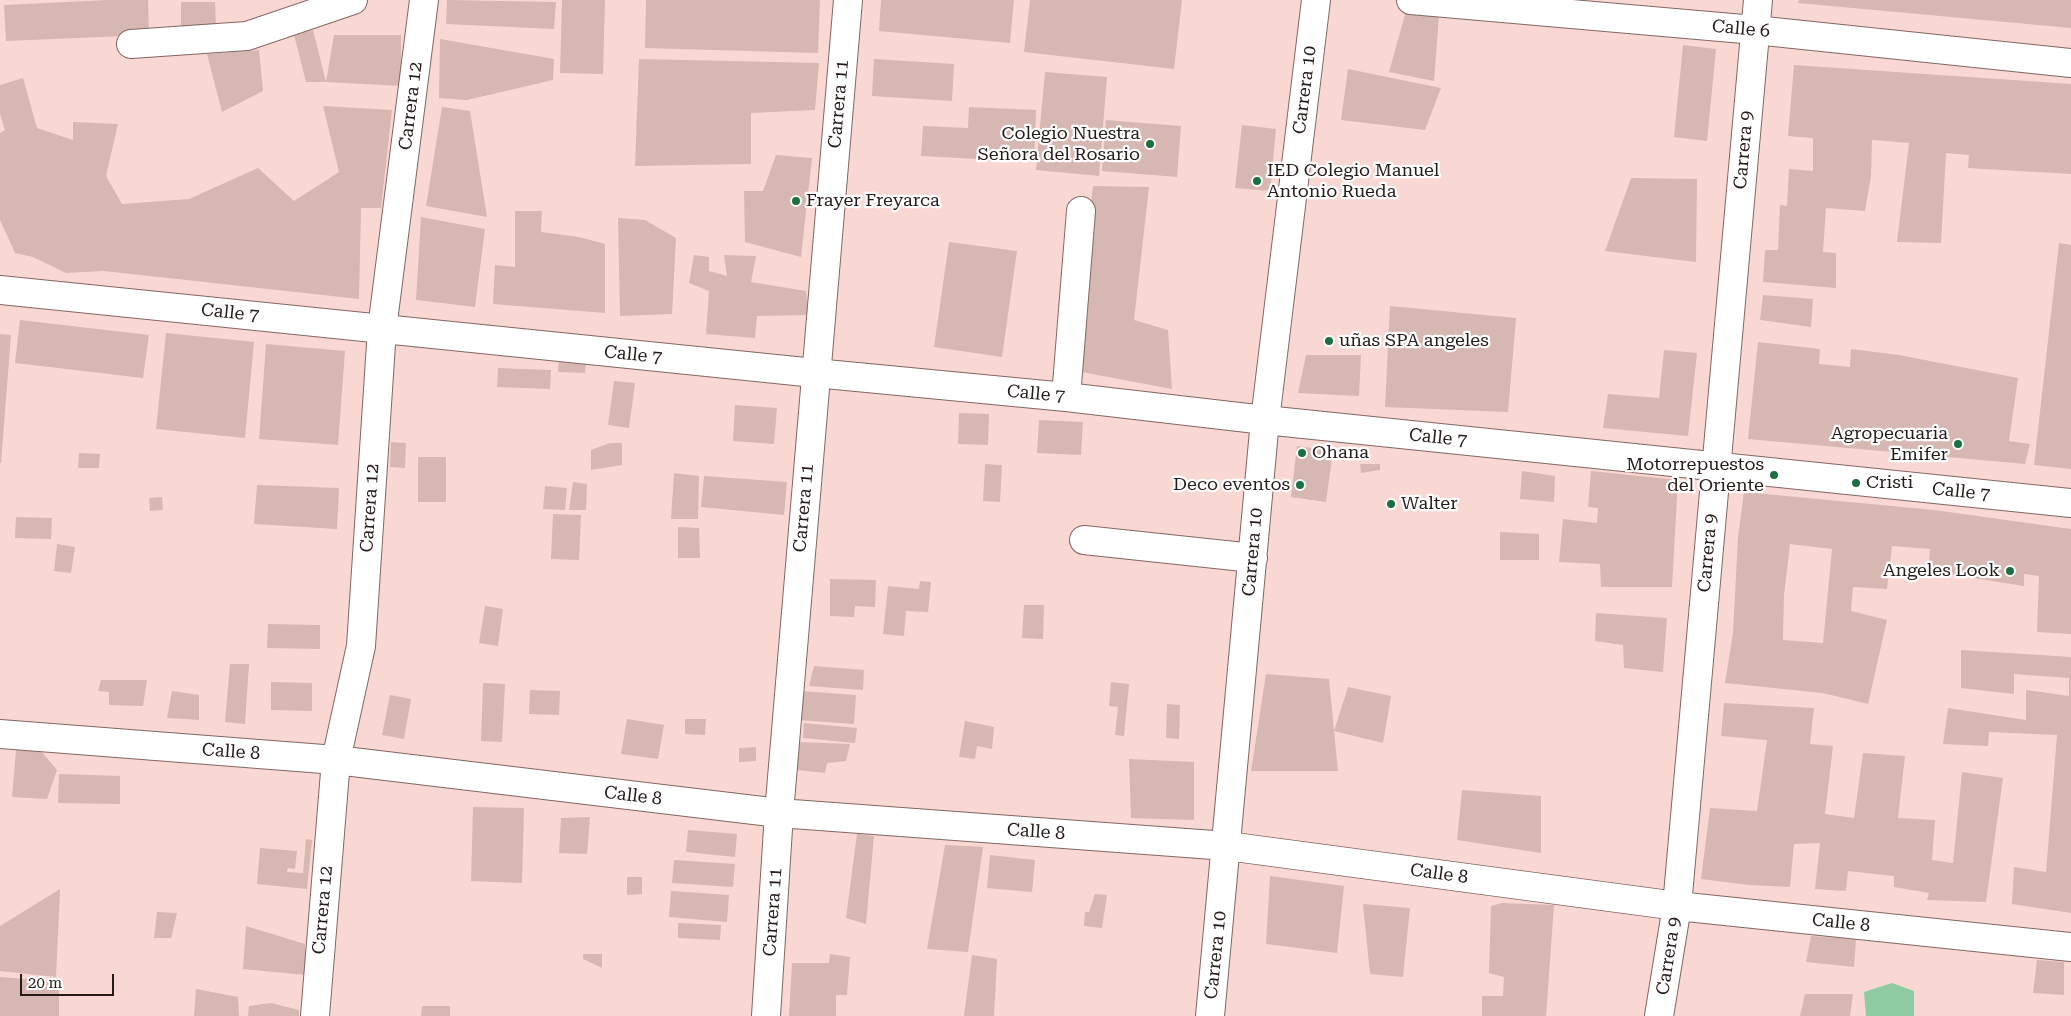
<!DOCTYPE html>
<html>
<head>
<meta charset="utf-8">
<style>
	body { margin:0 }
	#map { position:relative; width:2071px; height:1016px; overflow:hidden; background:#f9d8d4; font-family:"Roboto Serif",serif }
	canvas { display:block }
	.scale { position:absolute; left:20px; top:974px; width:94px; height:22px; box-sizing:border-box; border:2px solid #261b19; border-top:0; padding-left:6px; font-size:15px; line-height:18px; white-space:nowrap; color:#261b19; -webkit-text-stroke:4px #fff; paint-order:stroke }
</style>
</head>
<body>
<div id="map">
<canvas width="2071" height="1016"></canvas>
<div class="scale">20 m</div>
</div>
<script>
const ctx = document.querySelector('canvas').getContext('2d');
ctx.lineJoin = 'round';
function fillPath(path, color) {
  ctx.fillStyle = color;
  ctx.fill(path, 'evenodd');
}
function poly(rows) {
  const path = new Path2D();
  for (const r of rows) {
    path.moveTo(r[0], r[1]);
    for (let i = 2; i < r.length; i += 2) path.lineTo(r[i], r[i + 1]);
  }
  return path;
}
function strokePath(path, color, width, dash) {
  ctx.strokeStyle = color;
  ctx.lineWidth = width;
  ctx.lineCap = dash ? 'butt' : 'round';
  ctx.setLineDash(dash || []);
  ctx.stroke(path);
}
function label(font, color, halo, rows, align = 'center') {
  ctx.font = font + ' "Roboto Serif",serif';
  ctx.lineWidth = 4.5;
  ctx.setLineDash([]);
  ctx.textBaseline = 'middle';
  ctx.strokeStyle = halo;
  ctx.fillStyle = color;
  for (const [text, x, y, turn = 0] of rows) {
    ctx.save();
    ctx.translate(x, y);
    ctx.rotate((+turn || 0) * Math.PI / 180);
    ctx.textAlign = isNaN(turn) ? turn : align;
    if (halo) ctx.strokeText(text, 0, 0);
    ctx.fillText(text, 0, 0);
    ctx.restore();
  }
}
fillPath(poly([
	[1892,983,1914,991,1914,1016,1866,1016,1864,992]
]), '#8ecba2');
fillPath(poly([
	[108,0,148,0,149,35,6,41,4,5],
	[447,0,556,2,554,29,446,24],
	[562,0,605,0,603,74,560,73],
	[646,0,820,0,818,53,645,48],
	[881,0,1014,0,1010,43,879,31],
	[1030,0,1182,0,1174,69,1024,52],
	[1799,0,2071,0,2071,28,1798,3],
	[181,2,215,2,216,28,181,29],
	[1406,11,1439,16,1434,81,1389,72],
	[313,30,326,82,306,82,294,35],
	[334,35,401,35,401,86,326,82],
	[440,39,554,59,553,80,467,100,439,98],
	[1683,45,1716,49,1707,141,1674,137],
	[259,50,263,91,222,112,207,54],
	[639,59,819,63,815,110,751,113,751,164,635,166],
	[874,59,954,64,952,101,872,96],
	[1794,65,2071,84,2071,174,1968,168,1969,155,1946,153,1941,243,1897,242,1909,143,1872,140,1871,176,1865,211,1826,208,1823,252,1836,253,1836,288,1763,282,1765,250,1778,250,1780,205,1787,206,1789,169,1813,171,1813,138,1788,136],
	[1348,69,1441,88,1425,130,1341,120],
	[1045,72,1107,77,1099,176,1036,170],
	[23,78,37,128,73,140,73,122,118,124,106,176,122,204,189,199,258,168,294,201,339,172,323,106,392,110,381,208,361,208,359,299,104,271,66,273,33,257,15,253,0,220,0,133,5,130,0,114,0,85],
	[442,107,470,111,487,217,426,206],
	[969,107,1036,110,1034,162,921,156,923,126,968,128],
	[1106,120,1181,126,1177,177,1102,171],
	[1242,125,1276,129,1270,191,1235,188],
	[776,155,812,158,801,257,745,242,744,191,763,191],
	[1631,178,1697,179,1696,262,1605,251],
	[1093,186,1149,187,1134,320,1168,330,1172,389,1071,370],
	[515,211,542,211,541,232,579,237,605,244,605,313,493,304,495,265,515,267],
	[421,217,485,229,475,307,416,300],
	[618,218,645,220,676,238,672,314,620,316],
	[949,242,1017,251,1002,357,934,347],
	[2059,243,2071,245,2071,469,2034,465],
	[694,255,709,257,709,271,727,276,724,255,756,256,751,282,806,291,809,315,757,316,755,338,706,334,709,291,689,283],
	[1763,295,1813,299,1811,327,1760,320],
	[1390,306,1516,318,1508,412,1385,407],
	[20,320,149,335,143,378,15,363],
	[166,333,254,342,245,438,156,429],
	[0,334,11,335,1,463,0,463],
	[1758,342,1820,349,1819,364,1850,367,1851,349,1899,355,2018,378,2009,441,2030,444,2025,464,1748,439],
	[266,344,345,351,338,445,259,439],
	[1664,350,1697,353,1688,436,1603,428,1608,394,1659,398],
	[1306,355,1361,355,1359,396,1298,393],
	[559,360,586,362,585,373,558,372],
	[498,368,551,370,550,389,497,387],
	[614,381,635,383,629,428,608,425],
	[735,405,777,408,774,444,733,441],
	[959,413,989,414,988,445,958,444],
	[1039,420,1083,422,1081,455,1037,453],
	[391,442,406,443,405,468,390,467],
	[610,443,622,443,622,465,591,470,591,450],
	[1297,446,1333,451,1326,502,1291,497],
	[79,453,100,454,99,468,78,468],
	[418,457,446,457,446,502,418,502],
	[985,464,1002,465,1000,502,983,501],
	[1360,464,1380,464,1380,470,1361,473],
	[1522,471,1555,476,1554,502,1520,499],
	[1591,471,1678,480,1672,587,1601,587,1600,564,1559,562,1563,519,1597,523,1598,508,1588,507],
	[674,473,699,476,698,519,671,519],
	[704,476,787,482,784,515,701,507],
	[573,482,587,484,586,510,569,510],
	[257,485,339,488,337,529,254,524],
	[545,486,567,488,565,510,543,509],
	[1744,492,1934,510,2071,529,2071,634,2037,632,2039,576,2024,574,2024,586,1928,571,1930,549,1892,546,1887,589,1853,587,1851,611,1887,620,1868,704,1823,693,1725,683,1733,633,1738,537],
	[1790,544,1832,549,1823,643,1783,640,1784,595],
	[162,497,163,510,150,511,149,498],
	[553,514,581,515,579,560,551,559],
	[16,517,52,518,51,539,15,538],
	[678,527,699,528,700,558,678,558],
	[1500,532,1539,534,1539,560,1500,560],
	[57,544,75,547,71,573,54,571],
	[830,579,876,580,875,607,855,606,854,617,830,616],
	[920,581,931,582,928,612,906,611,904,636,883,634,888,586,919,589],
	[1024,605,1044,605,1043,639,1022,638],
	[485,606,503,609,498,646,479,643],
	[1596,613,1667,618,1663,672,1624,668,1623,645,1595,641],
	[268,624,320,625,320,649,267,648],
	[1961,650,2071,657,2071,913,2012,904,2014,867,2046,872,2057,735,1989,732,1988,746,1943,744,1948,708,2026,720,2026,690,2069,696,2069,678,2014,674,2014,694,1961,688],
	[230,664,249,664,245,724,225,722],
	[814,666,864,670,863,690,809,686],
	[1266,674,1329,679,1334,731,1348,687,1391,696,1383,743,1334,731,1338,771,1251,771],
	[101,680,147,680,143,706,109,705,109,692,98,691],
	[271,682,312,683,312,711,271,710],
	[1111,682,1129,684,1124,736,1115,735,1118,707,1109,706],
	[483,683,505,684,502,742,481,741],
	[530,690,560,691,559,715,529,714],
	[172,691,199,695,199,720,167,718],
	[800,691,856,695,854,724,797,720],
	[390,695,411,699,404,739,382,735],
	[1724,703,1814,708,1810,744,1833,746,1825,814,1854,818,1863,753,1905,756,1898,818,1935,820,1932,860,1953,863,1962,772,2003,778,1986,902,1927,900,1929,893,1894,887,1894,876,1848,871,1846,891,1815,889,1820,843,1794,844,1790,887,1749,885,1701,879,1710,808,1757,811,1767,740,1721,736],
	[1167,704,1180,705,1179,739,1166,738],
	[627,719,664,725,658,759,621,754],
	[685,719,706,719,705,735,685,734],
	[965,721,994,727,992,749,977,746,975,759,959,757],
	[804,723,857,728,855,743,803,738],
	[796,742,850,744,846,761,827,763,825,773,797,770],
	[756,747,756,761,739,762,739,748],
	[16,750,41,751,57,770,47,799,12,797],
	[1129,759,1194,762,1194,820,1131,818],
	[59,774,120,776,120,804,58,803],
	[1462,790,1541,796,1541,853,1457,840],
	[473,807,524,808,522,883,471,881],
	[590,817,587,854,559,853,561,818],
	[688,830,737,834,735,857,686,852],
	[857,834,874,836,866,924,846,918],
	[306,839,312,840,307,889,257,884,260,848,297,851,295,869,288,868,287,872,303,873],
	[945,845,983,847,968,952,927,949],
	[990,855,1035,860,1032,892,987,888],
	[674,860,735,864,733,887,672,883],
	[1270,876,1344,886,1337,953,1266,944],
	[627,877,642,877,642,894,627,895],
	[60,889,56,977,0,971,0,926],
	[671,891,729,895,727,922,669,917],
	[1095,894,1107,895,1102,928,1084,926,1085,912,1089,912],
	[1502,903,1554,905,1546,1016,1482,1016,1482,996,1503,996,1504,977,1489,973,1491,906],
	[1363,904,1410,908,1403,977,1370,974],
	[157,912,177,913,171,938,154,938],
	[678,923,721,925,720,940,678,938],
	[246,926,305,944,305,975,243,969],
	[1811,936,1856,939,1854,967,1806,962],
	[583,954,602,954,602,968,583,959],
	[830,954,850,957,847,995,836,995,836,1016,789,1016,792,963,829,963],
	[972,955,997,959,994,1016,964,1016],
	[2037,960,2064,962,2064,995,2033,993],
	[0,977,59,982,59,1016,0,1016],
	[196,989,238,997,239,1016,194,1016],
	[1805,994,1853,994,1850,1016,1800,1016],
	[271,1003,299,1010,299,1016,248,1016,249,1006],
	[422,1006,450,1006,450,1016,421,1016]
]), '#d6b7b2');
const minor = poly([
	[1411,0,1755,30,2071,63],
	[131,44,247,36,353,0],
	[0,290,815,373,1066,397,1265,420,2071,503],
	[1066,397,1081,211],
	[1084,540,1253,558],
	[0,734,336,760,779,813,1227,846,1677,906,2071,947],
	[315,1016,336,760,361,646,382,329,424,0],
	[766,1016,779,813,848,0],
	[1210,1016,1265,420,1316,0],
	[1659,1016,1677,906,1758,0]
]);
strokePath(minor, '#826662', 30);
strokePath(minor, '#fff', 28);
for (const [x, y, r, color] of [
	[1150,144,5,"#1b7042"],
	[1257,181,5,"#1b7042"],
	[796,201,5,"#1b7042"],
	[1329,341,5,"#1b7042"],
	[1958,444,5,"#1b7042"],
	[1302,453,5,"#1b7042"],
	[1774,475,5,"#1b7042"],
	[1856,483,5,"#1b7042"],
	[1300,485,5,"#1b7042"],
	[1391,504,5,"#1b7042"],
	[2010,571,5,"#1b7042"]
]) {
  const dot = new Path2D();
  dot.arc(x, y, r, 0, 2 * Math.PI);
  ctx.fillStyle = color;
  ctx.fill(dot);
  strokePath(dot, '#fff', 2);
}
label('18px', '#261b19', '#fff', [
	["Calle 6",1741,29,5],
	["Carrera 10",1305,90,-83],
	["Carrera 11",839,104,-85],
	["Carrera 12",411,106,-83],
	["Carrera 9",1744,150,-85],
	["Calle 7",230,313,6],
	["Calle 7",633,355,6],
	["Calle 7",1036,394,5],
	["Calle 7",1438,438,6],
	["Calle 7",1961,492,6],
	["Carrera 12",370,508,-86],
	["Carrera 11",804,508,-85],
	["Carrera 10",1253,552,-85],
	["Carrera 9",1708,553,-85],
	["Calle 8",231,752,4],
	["Calle 8",633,796,7],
	["Calle 8",1036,832,4],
	["Calle 8",1439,874,8],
	["Carrera 12",323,910,-85],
	["Carrera 11",773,912,-86],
	["Calle 8",1841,923,6],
	["Carrera 10",1216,955,-84],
	["Carrera 9",1669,956,-81]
]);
label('18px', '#261b19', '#fff', [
	["Colegio Nuestra",1140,134,"right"],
	["Señora del Rosario",1140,155,"right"],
	["IED Colegio Manuel",1267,171],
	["Antonio Rueda",1267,192],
	["Frayer Freyarca",806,201],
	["uñas SPA angeles",1339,341],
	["Agropecuaria",1948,434,"right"],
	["Emifer",1948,455,"right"],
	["Ohana",1312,453],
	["Motorrepuestos",1764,465,"right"],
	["del Oriente",1764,486,"right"],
	["Cristi",1866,483],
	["Deco eventos",1290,485,"right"],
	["Walter",1401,504],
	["Angeles Look",2000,571,"right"]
], 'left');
</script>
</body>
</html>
